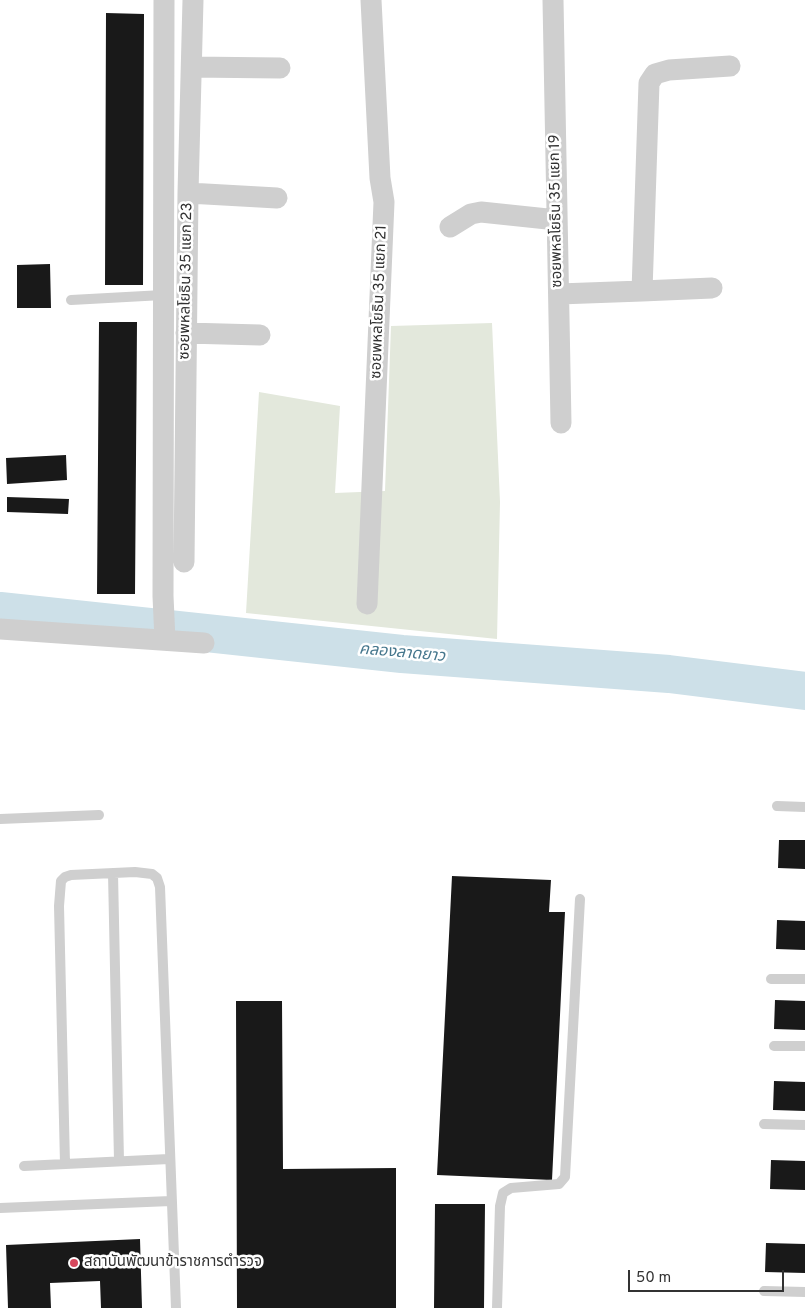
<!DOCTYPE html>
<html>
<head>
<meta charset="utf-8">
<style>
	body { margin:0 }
	#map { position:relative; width:805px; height:1308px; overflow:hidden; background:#fff; font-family:Overpass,sans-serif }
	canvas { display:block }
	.scale { position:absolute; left:628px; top:1270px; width:156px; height:22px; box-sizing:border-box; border:2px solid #323232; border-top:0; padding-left:6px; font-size:15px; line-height:18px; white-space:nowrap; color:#323232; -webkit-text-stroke:4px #fff; paint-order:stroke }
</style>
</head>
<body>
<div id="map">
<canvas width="805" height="1308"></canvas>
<div class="scale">50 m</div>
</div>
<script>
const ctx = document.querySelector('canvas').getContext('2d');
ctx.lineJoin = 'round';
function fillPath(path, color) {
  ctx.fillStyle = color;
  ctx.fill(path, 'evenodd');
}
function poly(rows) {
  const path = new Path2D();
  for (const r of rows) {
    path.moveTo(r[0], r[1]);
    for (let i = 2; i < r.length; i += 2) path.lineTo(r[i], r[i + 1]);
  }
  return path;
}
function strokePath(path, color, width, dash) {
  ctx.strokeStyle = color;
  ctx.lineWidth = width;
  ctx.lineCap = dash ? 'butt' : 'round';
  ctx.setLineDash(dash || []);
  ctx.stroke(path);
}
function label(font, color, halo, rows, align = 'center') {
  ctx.font = font + ' Overpass,"Noto Sans Thai",sans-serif';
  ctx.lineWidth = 5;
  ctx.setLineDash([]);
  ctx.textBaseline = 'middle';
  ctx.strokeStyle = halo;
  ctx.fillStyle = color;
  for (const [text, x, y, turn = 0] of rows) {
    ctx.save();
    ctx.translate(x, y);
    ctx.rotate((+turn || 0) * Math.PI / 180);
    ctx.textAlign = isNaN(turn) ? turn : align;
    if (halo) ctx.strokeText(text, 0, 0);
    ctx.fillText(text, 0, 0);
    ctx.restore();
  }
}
fillPath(poly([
	[492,323,500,502,497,639,246,613,259,392,340,406,335,493,385,491,391,326]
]), '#e3e8dc');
strokePath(poly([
	[0,611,402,654,669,674,805,691]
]), '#cde0e8', 38);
fillPath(poly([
	[106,13,144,14,143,285,105,285],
	[50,264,51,308,17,308,17,265],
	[99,322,137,322,135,594,97,594],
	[66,455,67,480,7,484,6,458],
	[7,497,69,499,68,514,7,512],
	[779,840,805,840,805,869,778,868],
	[452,876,551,880,549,912,565,912,552,1180,437,1175],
	[777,920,805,921,805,950,776,949],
	[775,1000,805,1001,805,1030,774,1029],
	[236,1001,282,1001,283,1169,396,1168,396,1308,237,1308],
	[774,1081,805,1082,805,1111,773,1110],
	[771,1160,805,1161,805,1190,770,1189],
	[435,1204,485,1204,484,1308,434,1308],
	[140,1239,142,1308,101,1308,100,1281,50,1283,51,1308,8,1308,6,1245],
	[766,1243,805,1244,805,1273,765,1272]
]), '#191919');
strokePath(poly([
	[71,300,163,295],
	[777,806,805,807],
	[0,819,99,815],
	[113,873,119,1161],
	[771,979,805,979],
	[774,1046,805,1046],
	[764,1124,805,1125],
	[65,1164,59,906,61,881,65,877,71,875,135,872,152,874,157,878,160,887,176,1308],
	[24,1166,169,1159],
	[0,1208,171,1201],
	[764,1291,805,1292],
	[497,1308,500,1206,503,1193,511,1188,559,1184,565,1177,580,899]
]), '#cfcfcf', 10);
strokePath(poly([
	[164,0,163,596,165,640],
	[553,0,561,423],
	[192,67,280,68],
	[188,193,277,198],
	[450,227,471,214,481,212,557,220],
	[642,291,712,288],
	[559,294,642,291,649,83,655,74,669,70,730,66],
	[186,333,260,335],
	[184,562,188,193,193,0],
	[367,604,384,202,380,178,371,0],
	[0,629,204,643]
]), '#cfcfcf', 21);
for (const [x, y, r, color] of [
	[74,1263,5,"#d6475c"]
]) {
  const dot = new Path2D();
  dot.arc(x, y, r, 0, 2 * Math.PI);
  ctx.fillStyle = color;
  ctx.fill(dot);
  strokePath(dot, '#fff', 2);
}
label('15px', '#323232', '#fff', [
	["ซอยพหลโยธิน 35 แยก 19",557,211,-91],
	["ซอยพหลโยธิน 35 แยก 23",187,281,-89],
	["ซอยพหลโยธิน 35 แยก 21",380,302,-88]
]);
label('15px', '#323232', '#fff', [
	["สถาบันพัฒนาข้าราชการตำรวจ",84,1263]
], 'left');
label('italic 16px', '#46778d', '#fff', [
	["คลองลาดยาว",402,654,5]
]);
</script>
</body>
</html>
